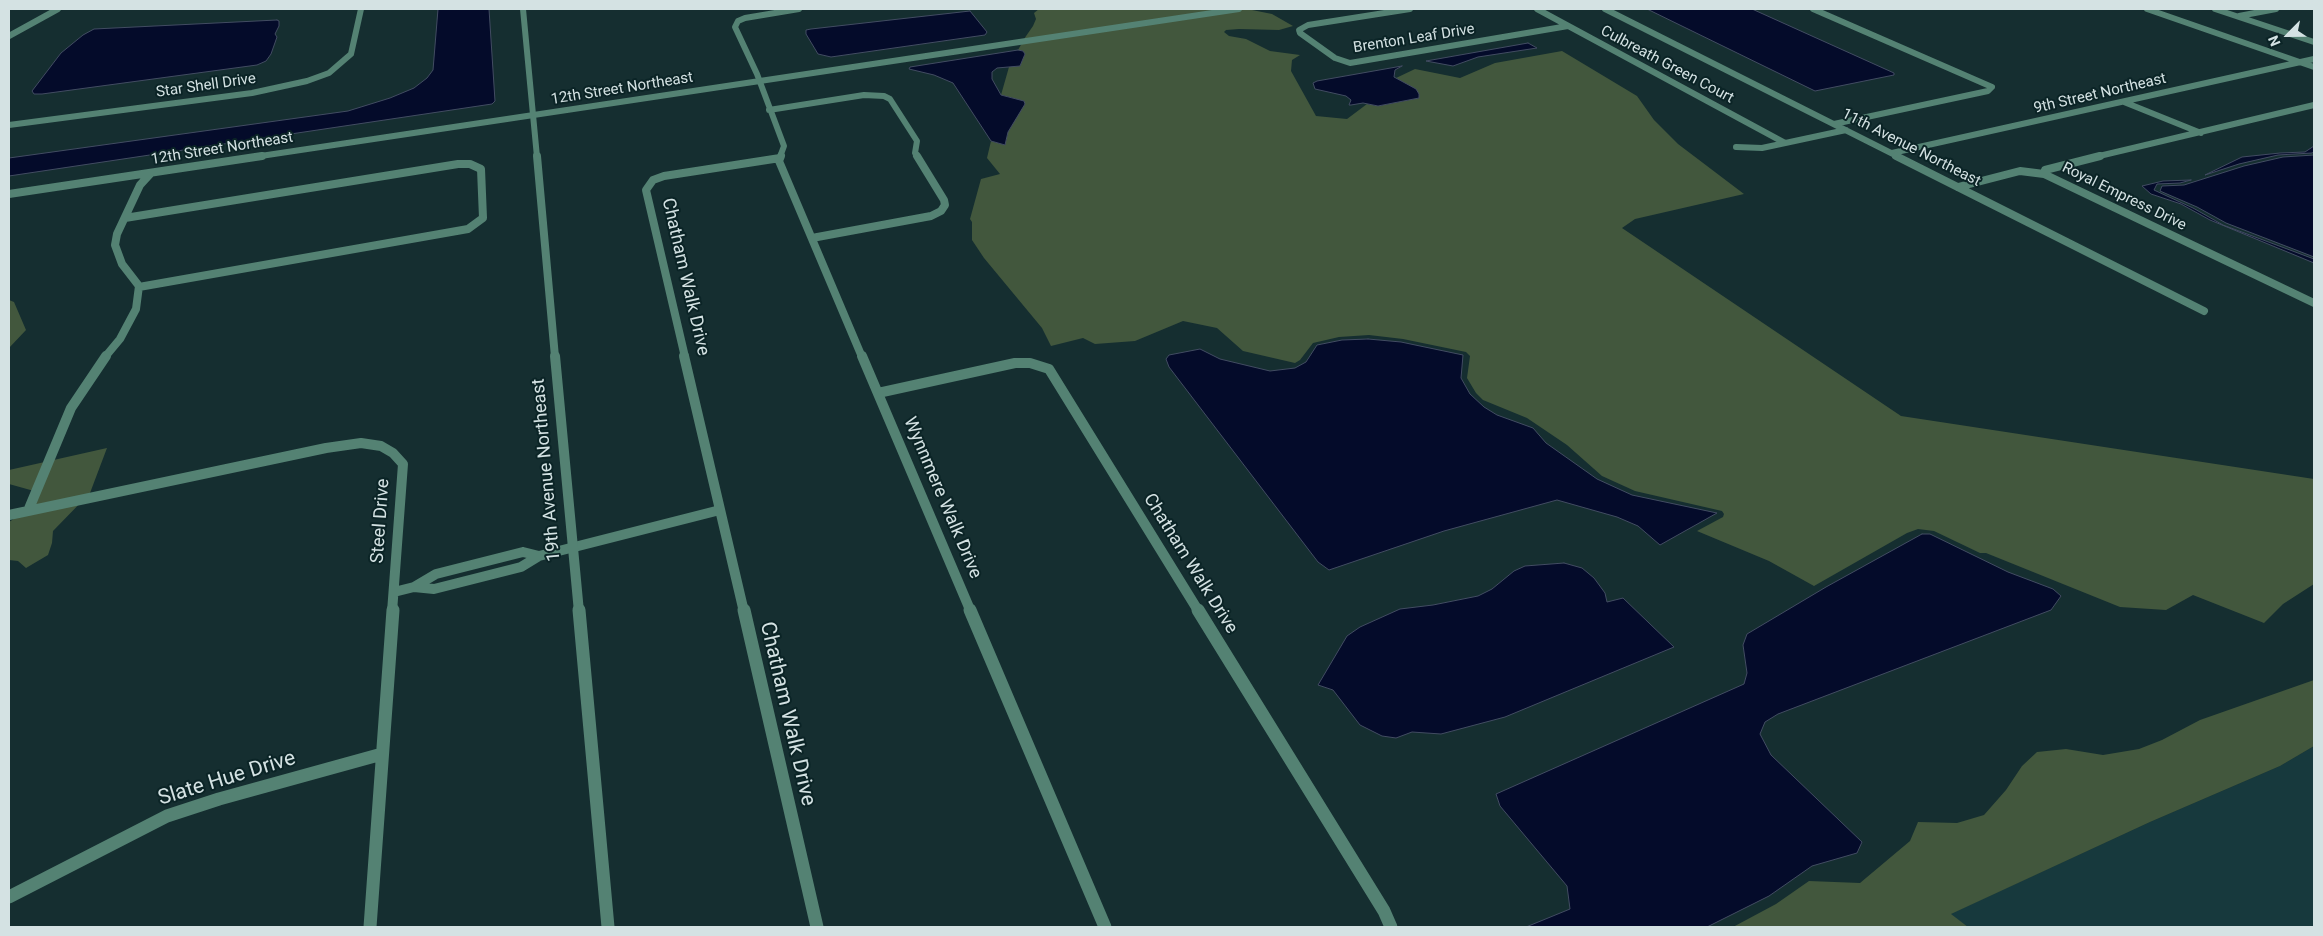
<!DOCTYPE html>
<html>
<head>
<meta charset="utf-8">
<style>
	body { margin:0 }
	#map { position:relative; width:2323px; height:936px; overflow:hidden; background:#152e30; font-family:Roboto,sans-serif }
	canvas { display:block }
	.frame { position:absolute; inset:0; border:10px solid #d4e2e3; pointer-events:none }
	.north { position:absolute; left:2263px; top:10px; width:50px; height:50px; -webkit-text-stroke:4px #0b2426; paint-order:stroke; rotate:247deg; font-size:14px; font-weight:700; line-height:20px; text-align:center; color:#d4e2e3 }
	.north::after { content:''; display:block; margin:auto; width:18px; height:22px; background:#d4e2e3; clip-path:polygon(50% 0,100% 100%,50% 72%,0 100%) }
</style>
</head>
<body>
<div id="map">
<canvas width="2323" height="936"></canvas>
<div class="frame"></div>
<div class="north">N</div>
</div>
<script>
const ctx = document.querySelector('canvas').getContext('2d');
ctx.lineJoin = 'round';
function fillPath(path, color) {
  ctx.fillStyle = color;
  ctx.fill(path, 'evenodd');
}
function poly(rows) {
  const path = new Path2D();
  for (const r of rows) {
    path.moveTo(r[0], r[1]);
    for (let i = 2; i < r.length; i += 2) path.lineTo(r[i], r[i + 1]);
  }
  return path;
}
function strokePath(path, color, width, dash) {
  ctx.strokeStyle = color;
  ctx.lineWidth = width;
  ctx.lineCap = dash ? 'butt' : 'round';
  ctx.setLineDash(dash || []);
  ctx.stroke(path);
}
function label(font, color, halo, rows, align = 'center') {
  ctx.font = font + ' Roboto,sans-serif';
  ctx.lineWidth = 4;
  ctx.setLineDash([]);
  ctx.textBaseline = 'middle';
  ctx.strokeStyle = halo;
  ctx.fillStyle = color;
  for (const [text, x, y, turn = 0] of rows) {
    ctx.save();
    ctx.translate(x, y);
    ctx.rotate((+turn || 0) * Math.PI / 180);
    ctx.textAlign = isNaN(turn) ? turn : align;
    if (halo) ctx.strokeText(text, 0, 0);
    ctx.fillText(text, 0, 0);
    ctx.restore();
  }
}
fillPath(poly([
	[2314,746,2314,927,1968,927,1950,914,2150,822,2280,766]
]), '#17393d');
fillPath(poly([
	[1039,9,1228,9,1024,39,1033,26,1036,19,1034,13],
	[1247,9,1272,14,1293,26,1279,30,1239,29,1226,30,1224,32,1229,36,1246,39,1270,51,1300,55,1292,60,1291,71,1316,116,1347,119,1367,104,1378,106,1419,98,1416,90,1396,78,1415,69,1460,78,1495,63,1562,51,1637,96,1654,120,1678,144,1744,194,1635,219,1622,228,1901,416,2314,479,2314,584,2283,604,2264,623,2193,595,2166,610,2120,607,1986,553,1980,553,1934,531,1918,529,1907,533,1814,586,1769,561,1697,531,1723,517,1724,514,1722,511,1635,491,1602,476,1567,445,1527,418,1483,400,1476,393,1467,378,1470,356,1466,352,1403,339,1369,335,1339,337,1313,343,1300,360,1295,363,1243,351,1217,328,1183,321,1135,341,1095,344,1083,338,1051,346,1042,328,984,258,972,240,972,222,970,219,981,179,1000,174,987,158,991,141,1005,145,1008,132,1022,108,1013,98,1001,95,1009,67,1021,61,1025,54,1018,50,1022,43],
	[9,300,14,302,26,330,9,348],
	[107,448,90,493,53,531,52,543,48,555,26,568,18,561,9,560,9,522,26,511,34,491,9,484,9,470],
	[2314,680,2314,746,2280,766,2150,822,1951,914,1968,927,1733,927,1776,904,1809,881,1860,883,1910,841,1918,822,1957,823,1984,815,2006,790,2022,766,2037,752,2066,749,2103,755,2139,749,2162,740,2200,720]
]), '#42573d');
const water = poly([
	[438,9,489,9,495,101,492,104,9,176,9,158,348,111,390,98,414,88,427,78,433,70,438,9],
	[1647,9,1752,9,1894,73,1894,75,1815,91,1647,9],
	[970,11,987,32,985,35,831,57,818,54,806,34,806,30,811,29,970,11],
	[277,20,279,21,279,26,275,34,277,37,271,54,266,61,257,65,42,94,34,94,32,91,61,53,83,35,94,29,277,20],
	[1528,43,1537,48,1478,57,1453,66,1426,61,1528,43],
	[1018,50,1023,51,1025,54,1020,66,997,68,992,72,992,79,1001,95,1024,101,1025,104,1008,132,1005,145,991,141,953,83,934,75,909,69,910,67,1018,50],
	[1402,66,1395,70,1394,77,1416,89,1419,94,1419,98,1378,106,1363,103,1351,105,1349,105,1351,100,1346,96,1315,89,1313,83,1317,81,1402,66],
	[2314,146,2314,152,2312,153,2278,155,2239,164,2205,175,2242,157,2280,153,2305,152,2314,146],
	[2314,155,2314,257,2226,223,2197,207,2160,191,2162,186,2184,185,2244,166,2283,157,2314,155],
	[2191,180,2180,183,2157,184,2154,190,2193,208,2223,225,2314,259,2314,263,2210,220,2181,204,2151,194,2142,186,2163,181,2191,180],
	[1368,339,1401,342,1463,355,1461,378,1470,394,1484,407,1497,415,1533,428,1546,443,1597,479,1632,495,1717,513,1660,545,1638,526,1617,517,1557,500,1444,531,1329,570,1318,562,1169,367,1166,359,1169,355,1200,349,1220,359,1270,371,1295,368,1306,362,1317,345,1342,340,1368,339],
	[1922,534,1930,534,2008,572,2053,589,2061,596,2051,610,1778,714,1765,722,1760,734,1771,755,1862,842,1857,853,1812,866,1769,896,1707,927,1526,927,1570,909,1567,886,1500,806,1496,794,1744,684,1747,673,1743,645,1747,634,1826,587,1922,534],
	[1564,563,1582,568,1594,578,1605,593,1607,602,1623,598,1674,647,1505,717,1441,734,1412,732,1396,738,1382,736,1360,725,1333,690,1318,685,1347,636,1360,627,1400,609,1433,605,1478,596,1492,589,1514,571,1525,566,1564,563]
]);
fillPath(water, '#040b2a');
strokePath(water, '#424c62', 1);
strokePath(poly([
	[1410,9,1308,25,1299,30,1300,33,1335,58,1350,63,1568,26],
	[1537,9,1785,143],
	[1605,9,1899,157],
	[1813,9,1992,87,1988,91,1834,124],
	[2147,9,2314,67],
	[2215,9,2314,42],
	[2239,16,2276,9],
	[9,36,58,9],
	[2124,102,2201,133],
	[769,110,864,95,884,96,890,99,917,141,915,153,918,157],
	[9,125,252,93,307,81,329,73,351,54,361,9],
	[1736,147,1762,148,1846,130],
	[1892,153,2314,59],
	[254,157,1239,9],
	[780,157,784,146,757,74,735,27,738,21,745,18,799,9],
	[2095,157,2314,105]
]), '#548273', 6);
strokePath(poly([
	[781,156,779,161,862,357],
	[1896,156,2204,311],
	[2100,156,2045,170,2044,174,2314,303],
	[1958,187,2020,171,2044,174],
	[9,194,262,156],
	[125,218,458,164,470,164,481,169,483,218,468,229,139,287],
	[812,238,931,216,941,211,945,205,944,200,917,156],
	[105,357,120,339,136,309,139,286,122,264,115,245,117,234,140,185,151,173],
	[685,357,646,190,653,180,664,176,780,158]
]), '#548273', 8);
strokePath(poly([
	[684,356,744,612],
	[862,356,971,612],
	[878,393,1015,363,1030,363,1049,369,1199,612],
	[28,511,71,408,106,356],
	[9,515,326,448,361,443,381,446,393,453,403,464,392,612],
	[523,552,539,556,521,567,434,589,414,587,436,574,523,552],
	[539,556,720,510],
	[394,592,414,587]
]), '#548273', 10);
strokePath(poly([
	[744,610,817,927],
	[970,610,1105,927],
	[1198,610,1384,911,1391,927],
	[9,897,167,816,219,799,382,754],
	[370,927,393,610]
]), '#548273', 13);
strokePath(poly([
	[523,9,537,157]
]), '#548273', 6);
strokePath(poly([
	[537,156,555,357]
]), '#548273', 8);
strokePath(poly([
	[555,356,579,612]
]), '#548273', 10);
strokePath(poly([
	[579,610,608,927]
]), '#548273', 13);
label('15px', '#d4e2e3', '#0b2426', [
	["Brenton Leaf Drive",1414,39,-9],
	["Culbreath Green Court",1667,65,28],
	["Star Shell Drive",206,86,-8],
	["12th Street Northeast",622,89,-9],
	["9th Street Northeast",2100,94,-13],
	["11th Avenue Northeast",1911,148,27],
	["12th Street Northeast",222,149,-9],
	["Royal Empress Drive",2124,197,26]
]);
label('18px', '#d4e2e3', '#0b2426', [
	["Chatham Walk Drive",685,277,77],
	["19th Avenue Northeast",547,470,-95],
	["Wynnmere Walk Drive",942,498,67],
	["Steel Drive",381,521,-86],
	["Chatham Walk Drive",1190,564,58]
]);
label('21px', '#d4e2e3', '#0b2426', [
	["Chatham Walk Drive",787,714,77],
	["Slate Hue Drive",227,779,-17]
]);
</script>
</body>
</html>
